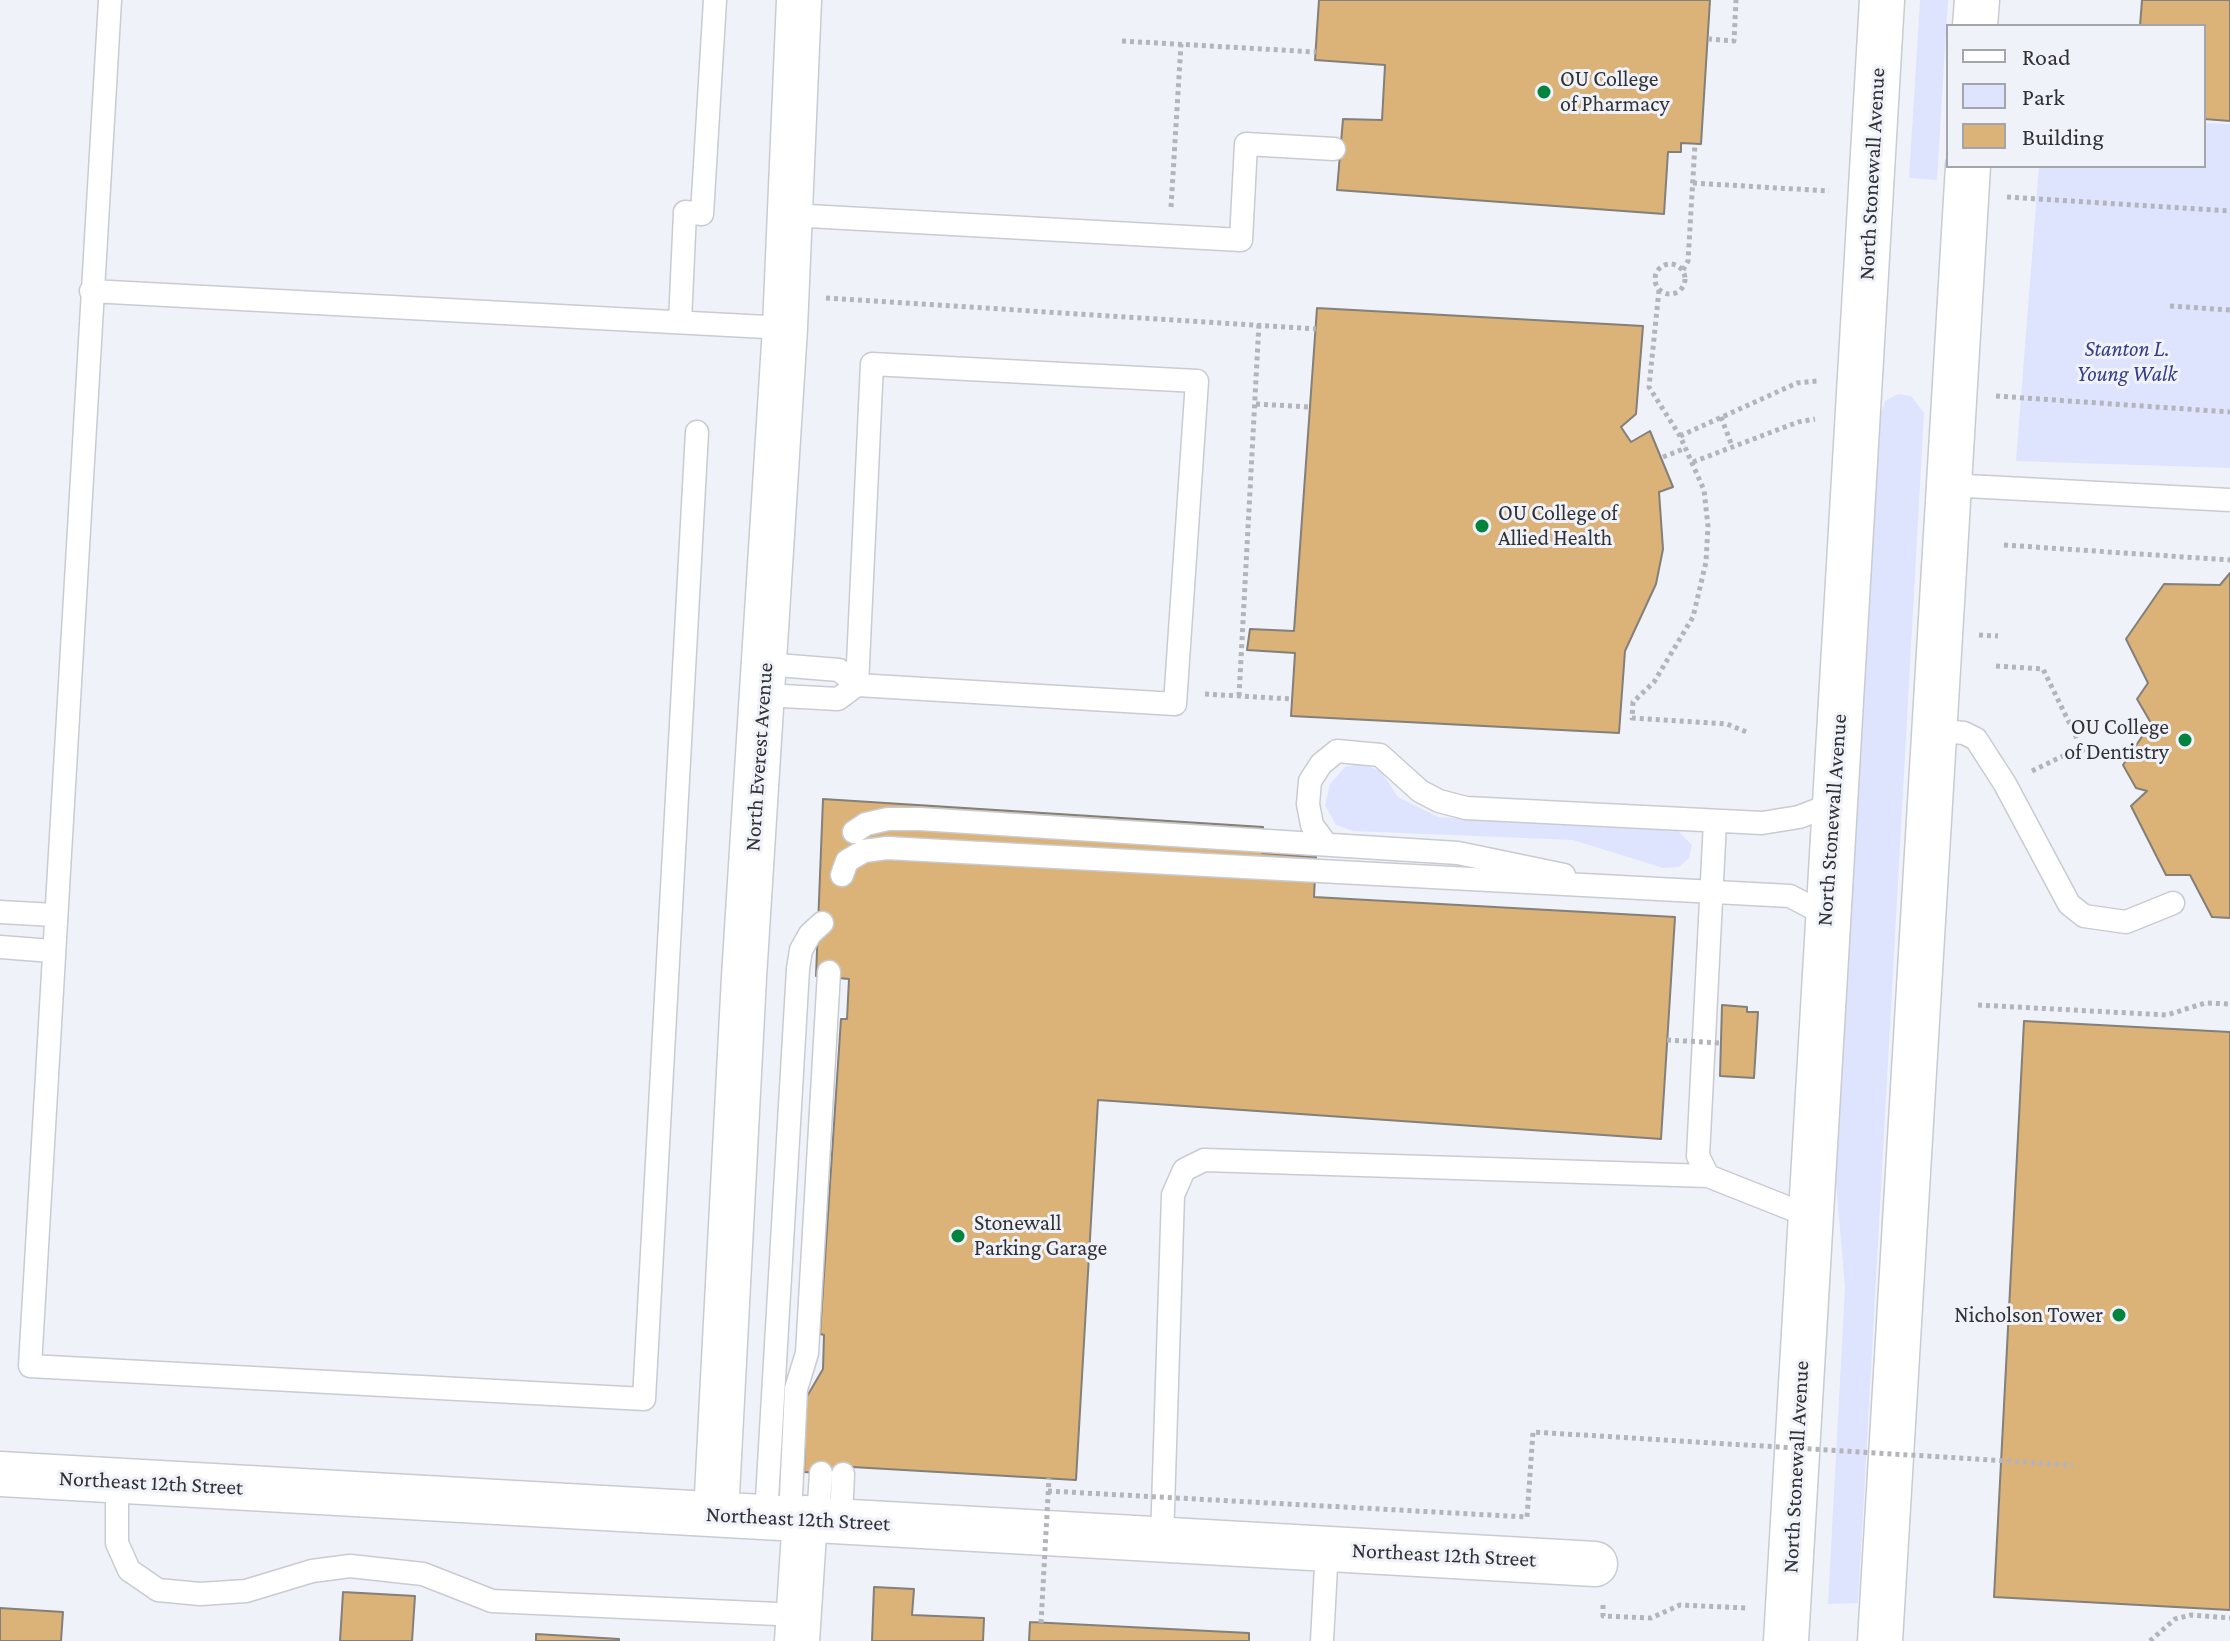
<!DOCTYPE html>
<html>
<head>
<meta charset="utf-8">
<style>
	body { margin:0 }
	#map { position:relative; width:2230px; height:1641px; overflow:hidden; background:#f0f2fa; font-family:"Crimson Pro",serif }
	canvas { display:block }
	.legend { position:absolute; left:1946px; top:24px; width:260px; height:144px; box-sizing:border-box; background:#f0f2fa; border:2px solid #a4a5ab; margin:0; padding:10px 14px; list-style:none; font-size:24px; color:#313134 }
	.legend li { display:flex; align-items:center; gap:16px; height:40px }
	.legend b { width:40px; border:2px solid #a4a5ab }
</style>
</head>
<body>
<div id="map">
<canvas width="2230" height="1641"></canvas>
<ul class="legend">
<li><b style="height:10px;background:#fff"></b>Road</li>
<li><b style="height:22px;background:#dee4fe"></b>Park</li>
<li><b style="height:22px;background:#dbb278"></b>Building</li>
</ul>
</div>
<script>
const ctx = document.querySelector('canvas').getContext('2d');
ctx.lineJoin = 'round';
function fillPath(path, color) {
  ctx.fillStyle = color;
  ctx.fill(path, 'evenodd');
}
function poly(rows) {
  const path = new Path2D();
  for (const r of rows) {
    if (r.length === 3) {
      path.moveTo(r[0] + r[2], r[1]);
      path.arc(r[0], r[1], r[2], 0, 2 * Math.PI);
      continue;
    }
    path.moveTo(r[0], r[1]);
    for (let i = 2; i < r.length; i += 2) path.lineTo(r[i], r[i + 1]);
  }
  return path;
}
function strokePath(path, color, width, dash) {
  ctx.strokeStyle = color;
  ctx.lineWidth = width;
  ctx.lineCap = dash ? 'butt' : 'round';
  ctx.setLineDash(dash || []);
  ctx.stroke(path);
}
function label(font, color, halo, rows, align = 'center') {
  ctx.font = font + ' "Crimson Pro",serif';
  ctx.lineWidth = 6;
  ctx.setLineDash([]);
  ctx.textBaseline = 'middle';
  ctx.strokeStyle = halo;
  ctx.fillStyle = color;
  for (const [text, x, y, turn = 0] of rows) {
    ctx.save();
    ctx.translate(x, y);
    ctx.rotate((+turn || 0) * Math.PI / 180);
    ctx.textAlign = isNaN(turn) ? turn : align;
    if (halo) ctx.strokeText(text, 0, 0);
    ctx.fillText(text, 0, 0);
    ctx.restore();
  }
}
fillPath(poly([
	[1920,0,1948,0,1937,180,1909,178],
	[2204,123,2230,124,2230,468,2016,461,2039,166,2204,166],
	[1898,394,1911,396,1924,413,1858,1603,1828,1604,1845,1287,1834,1161,1880,416,1885,401],
	[1361,763,1381,771,1398,797,1438,817,1678,831,1692,845,1689,858,1679,867,1663,868,1573,840,1353,831,1336,825,1325,805,1330,784,1345,767]
]), '#dee4fe');
const building = poly([
	[1319,0,1710,0,1701,144,1681,143,1681,152,1668,152,1664,214,1337,190,1343,119,1382,120,1385,65,1315,60,1319,0],
	[2142,0,2230,0,2230,121,2204,119,2204,26,2140,26,2142,0],
	[1317,308,1643,326,1636,414,1621,427,1631,442,1650,431,1673,487,1659,492,1663,549,1656,584,1625,651,1619,733,1291,716,1295,653,1247,650,1250,629,1294,631,1317,308],
	[2230,573,2230,918,2212,917,2190,875,2166,875,2131,806,2147,791,2136,788,2123,765,2151,723,2137,699,2148,683,2126,639,2164,584,2220,585,2230,573],
	[823,799,1263,827,1262,853,1316,857,1314,897,1675,917,1661,1139,1098,1100,1076,1480,852,1467,852,1475,804,1472,806,1398,823,1369,824,1335,820,1334,841,1019,847,1019,849,979,816,976,823,799],
	[1722,1005,1747,1007,1747,1012,1758,1012,1754,1078,1720,1076,1722,1005],
	[2024,1021,2230,1032,2230,1610,1994,1597,2024,1021],
	[874,1587,914,1589,912,1615,984,1618,983,1641,872,1641,874,1587],
	[343,1592,415,1596,412,1641,340,1641,343,1592],
	[0,1608,63,1612,61,1641,0,1641,0,1608],
	[1030,1622,1249,1633,1249,1641,1029,1641,1030,1622],
	[536,1634,619,1639,619,1641,536,1641,536,1634]
]);
fillPath(building, '#dbb278');
strokePath(building, '#837f79', 2);
const lane = poly([
	[110,0,30,1366,644,1399,697,432],
	[790,215,1241,240,1246,144,1334,149],
	[91,291,785,328],
	[680,322,685,212,702,214,715,0],
	[1948,485,2230,500],
	[765,664,839,670,857,685,1175,704,1197,381,872,364,857,685],
	[764,695,838,699,857,685],
	[1933,730,1964,733,1976,739,2005,784,2069,904,2084,916,2126,922,2173,903],
	[1715,822,1698,1156,1708,1176,1809,1216],
	[854,832,866,824,888,819,920,819,1458,853,1564,875],
	[1326,844,1312,825,1308,804,1310,781,1321,764,1337,751,1380,755,1420,791,1439,801,1466,808,1762,823,1799,817,1833,804],
	[842,875,847,861,864,851,887,848,1790,896,1826,915],
	[0,912,54,915],
	[0,947,52,951],
	[117,1481,117,1543,129,1570,158,1590,200,1594,246,1591,312,1571,350,1566,423,1574,492,1601,799,1615],
	[766,1516,798,969,801,950,810,934,822,923],
	[790,1518,796,1389,807,1353,829,972],
	[818,1519,821,1473],
	[841,1520,843,1474],
	[1162,1539,1173,1195,1184,1170,1204,1160,1708,1176],
	[1322,1641,1327,1548]
]);
const street = poly([
	[0,1474,1595,1564],
	[716,1514,744,977,785,328,799,0],
	[797,1641,805,1518]
]);
const secondary = poly([
	[1975,26,1977,0],
	[1786,1641,1882,0],
	[1880,1641,1968,166]
]);
strokePath(lane, '#c9cbd2', 25);
strokePath(street, '#c9cbd2', 47);
strokePath(secondary, '#c9cbd2', 47);
strokePath(poly([
	[1708,39,1734,41,1736,0],
	[1122,41,1316,52],
	[1693,183,1829,191],
	[2007,197,2230,211],
	[1171,207,1181,44],
	[1670,279,15],
	[1683,270,1688,261,1695,144],
	[1659,290,1649,387,1680,436,1704,490,1708,526,1706,562,1693,617,1654,682,1633,702,1632,718,1727,724,1749,733],
	[826,298,1316,329],
	[2170,306,2230,310],
	[1996,396,2230,412],
	[1256,404,1310,407],
	[1721,417,1732,446],
	[1680,436,1797,383,1817,381],
	[1663,457,1686,448],
	[1693,462,1798,422,1815,419],
	[2004,545,2230,560],
	[1979,635,1998,636],
	[1996,666,2043,669,2084,753,2129,756],
	[1205,694,1292,699],
	[1239,696,1259,323],
	[2032,771,2081,747],
	[1978,1005,2167,1015,2205,1003,2230,1004],
	[1603,1605,1603,1616,1651,1618,1680,1605,1747,1608],
	[2150,1641,2175,1619,2191,1615,2230,1618]
]), '#b4b5bb', 5, [4, 4]);
strokePath(lane, '#fff', 22);
strokePath(street, '#fff', 44);
strokePath(secondary, '#fff', 44);
strokePath(poly([
	[1667,1040,1721,1043],
	[1048,1491,1527,1517,1533,1432,2073,1465],
	[1041,1623,1049,1478]
]), '#b4b5bb', 5, [4, 4]);
for (const [x, y, r, color] of [
	[1544,92,8,"#02843f"],
	[1482,526,8,"#02843f"],
	[2185,740,8,"#02843f"],
	[958,1236,8,"#02843f"],
	[2119,1315,8,"#02843f"]
]) {
  const dot = new Path2D();
  dot.arc(x, y, r, 0, 2 * Math.PI);
  ctx.fillStyle = color;
  ctx.fill(dot);
  strokePath(dot, '#f0f2fa', 3);
}
label('22px', '#313134', '#f0f2fa', [
	["OU College",1560,79],
	["of Pharmacy",1560,104],
	["OU College of",1498,513],
	["Allied Health",1498,538],
	["OU College",2169,727,"right"],
	["of Dentistry",2169,752,"right"],
	["Stonewall",974,1223],
	["Parking Garage",974,1248],
	["Nicholson Tower",2103,1315,"right"]
], 'left');
label('22px', '#313134', '#f0f2fa', [
	["North Stonewall Avenue",1872,174,-87],
	["North Everest Avenue",759,757,-86],
	["North Stonewall Avenue",1832,820,-86],
	["North Stonewall Avenue",1796,1467,-87],
	["Northeast 12th Street",151,1483,3],
	["Northeast 12th Street",798,1519,3],
	["Northeast 12th Street",1444,1555,3]
]);
label('italic 22px', '#353d85', '#f0f2fa', [
	["Stanton L.",2127,349],
	["Young Walk",2127,374]
]);
</script>
</body>
</html>
